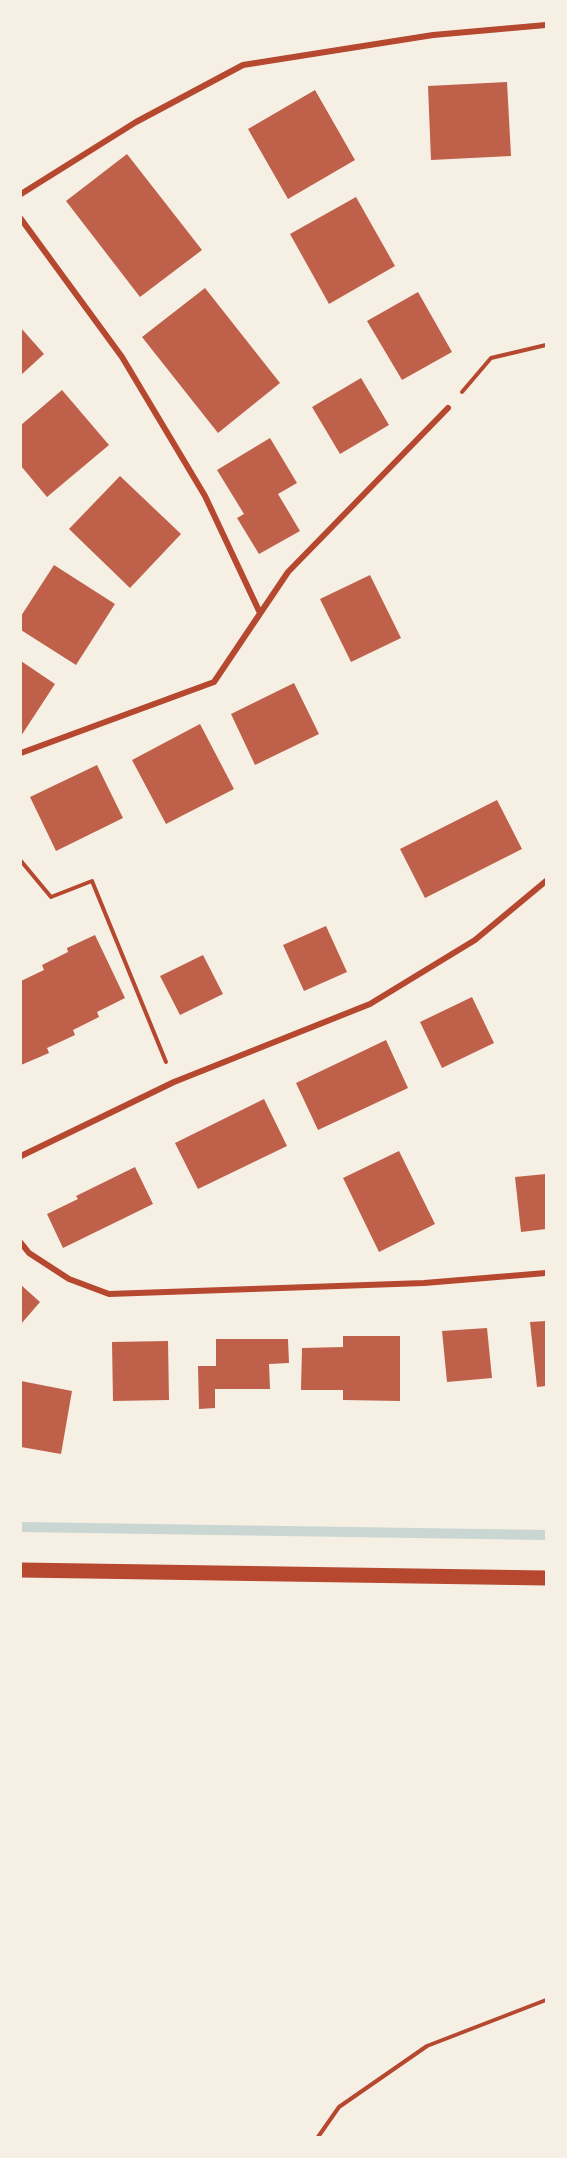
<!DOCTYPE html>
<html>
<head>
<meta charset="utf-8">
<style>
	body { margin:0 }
	#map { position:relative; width:567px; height:2158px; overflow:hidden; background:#f6efe4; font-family:"Noto Serif",serif }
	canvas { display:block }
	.frame { position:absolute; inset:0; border:22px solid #f6efe4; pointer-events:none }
</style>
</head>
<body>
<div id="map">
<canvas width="567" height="2158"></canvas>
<div class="frame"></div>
</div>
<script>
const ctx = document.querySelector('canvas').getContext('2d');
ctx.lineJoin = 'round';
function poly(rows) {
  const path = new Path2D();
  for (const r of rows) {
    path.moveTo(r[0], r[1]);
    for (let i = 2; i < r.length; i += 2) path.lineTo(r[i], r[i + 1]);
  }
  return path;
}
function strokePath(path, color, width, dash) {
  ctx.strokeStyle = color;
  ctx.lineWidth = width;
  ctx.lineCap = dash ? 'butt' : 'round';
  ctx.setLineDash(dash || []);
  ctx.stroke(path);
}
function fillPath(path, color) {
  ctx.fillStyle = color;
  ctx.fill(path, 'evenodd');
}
strokePath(poly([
	[21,1527,546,1535]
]), '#c9d6d2', 10);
fillPath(poly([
	[507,82,511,156,431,160,428,86],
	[315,90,355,160,288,199,248,129],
	[127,154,202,250,140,297,66,201],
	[356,197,395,266,329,304,290,234],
	[205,288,280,383,218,433,142,337],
	[418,292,452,352,402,380,367,321],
	[21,328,44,354,21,375],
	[361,378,389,425,340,454,312,407],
	[62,390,109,445,47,497,21,466,21,425],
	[270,438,297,483,278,494,300,531,259,554,237,518,244,514,217,470],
	[120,476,181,534,130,588,69,529],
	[54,565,115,604,76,665,21,630,21,616],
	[370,575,401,638,351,662,320,599],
	[21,661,55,684,21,736],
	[294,683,319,734,255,765,231,714],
	[200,724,234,789,166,824,132,760],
	[97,765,123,818,56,851,30,797],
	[497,800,522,849,425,898,400,849],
	[326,926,347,972,304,991,283,945],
	[95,935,125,998,97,1012,99,1017,73,1030,75,1035,47,1048,49,1053,21,1065,21,981,44,970,42,965,68,952,67,948],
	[203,955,223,994,180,1015,160,976],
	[472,997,494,1043,442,1068,420,1022],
	[386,1040,408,1088,318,1130,296,1083],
	[264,1099,287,1146,198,1189,175,1143],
	[399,1151,435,1224,379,1252,343,1178],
	[135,1167,153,1204,63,1248,47,1214,78,1199,76,1196],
	[546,1174,546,1229,521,1232,515,1177],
	[21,1285,40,1302,21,1324],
	[546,1321,546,1386,537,1387,530,1322],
	[487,1328,492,1378,447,1382,442,1331],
	[343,1336,400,1336,400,1401,343,1400,343,1390,301,1390,302,1348,343,1347],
	[216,1339,288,1339,289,1363,269,1364,270,1389,215,1389,215,1408,199,1409,198,1366,216,1366],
	[168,1341,169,1400,113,1401,112,1342],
	[21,1381,72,1391,61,1454,21,1447]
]), '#bf614a');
strokePath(poly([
	[462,392,491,358,546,345],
	[21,861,51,897,92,881,166,1062],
	[318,2137,339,2107,427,2046,546,2000]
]), '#b5482f', 4);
strokePath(poly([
	[21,194,136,122,243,65,433,35,546,25],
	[21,219,122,357,205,496,260,613],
	[21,753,214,682,288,572,448,408],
	[21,1156,174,1082,370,1004,475,940,546,881],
	[21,1243,29,1253,69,1279,109,1294,424,1283,546,1273]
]), '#b5482f', 6);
strokePath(poly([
	[21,1570,546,1578]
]), '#b5482f', 15);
</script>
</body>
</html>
